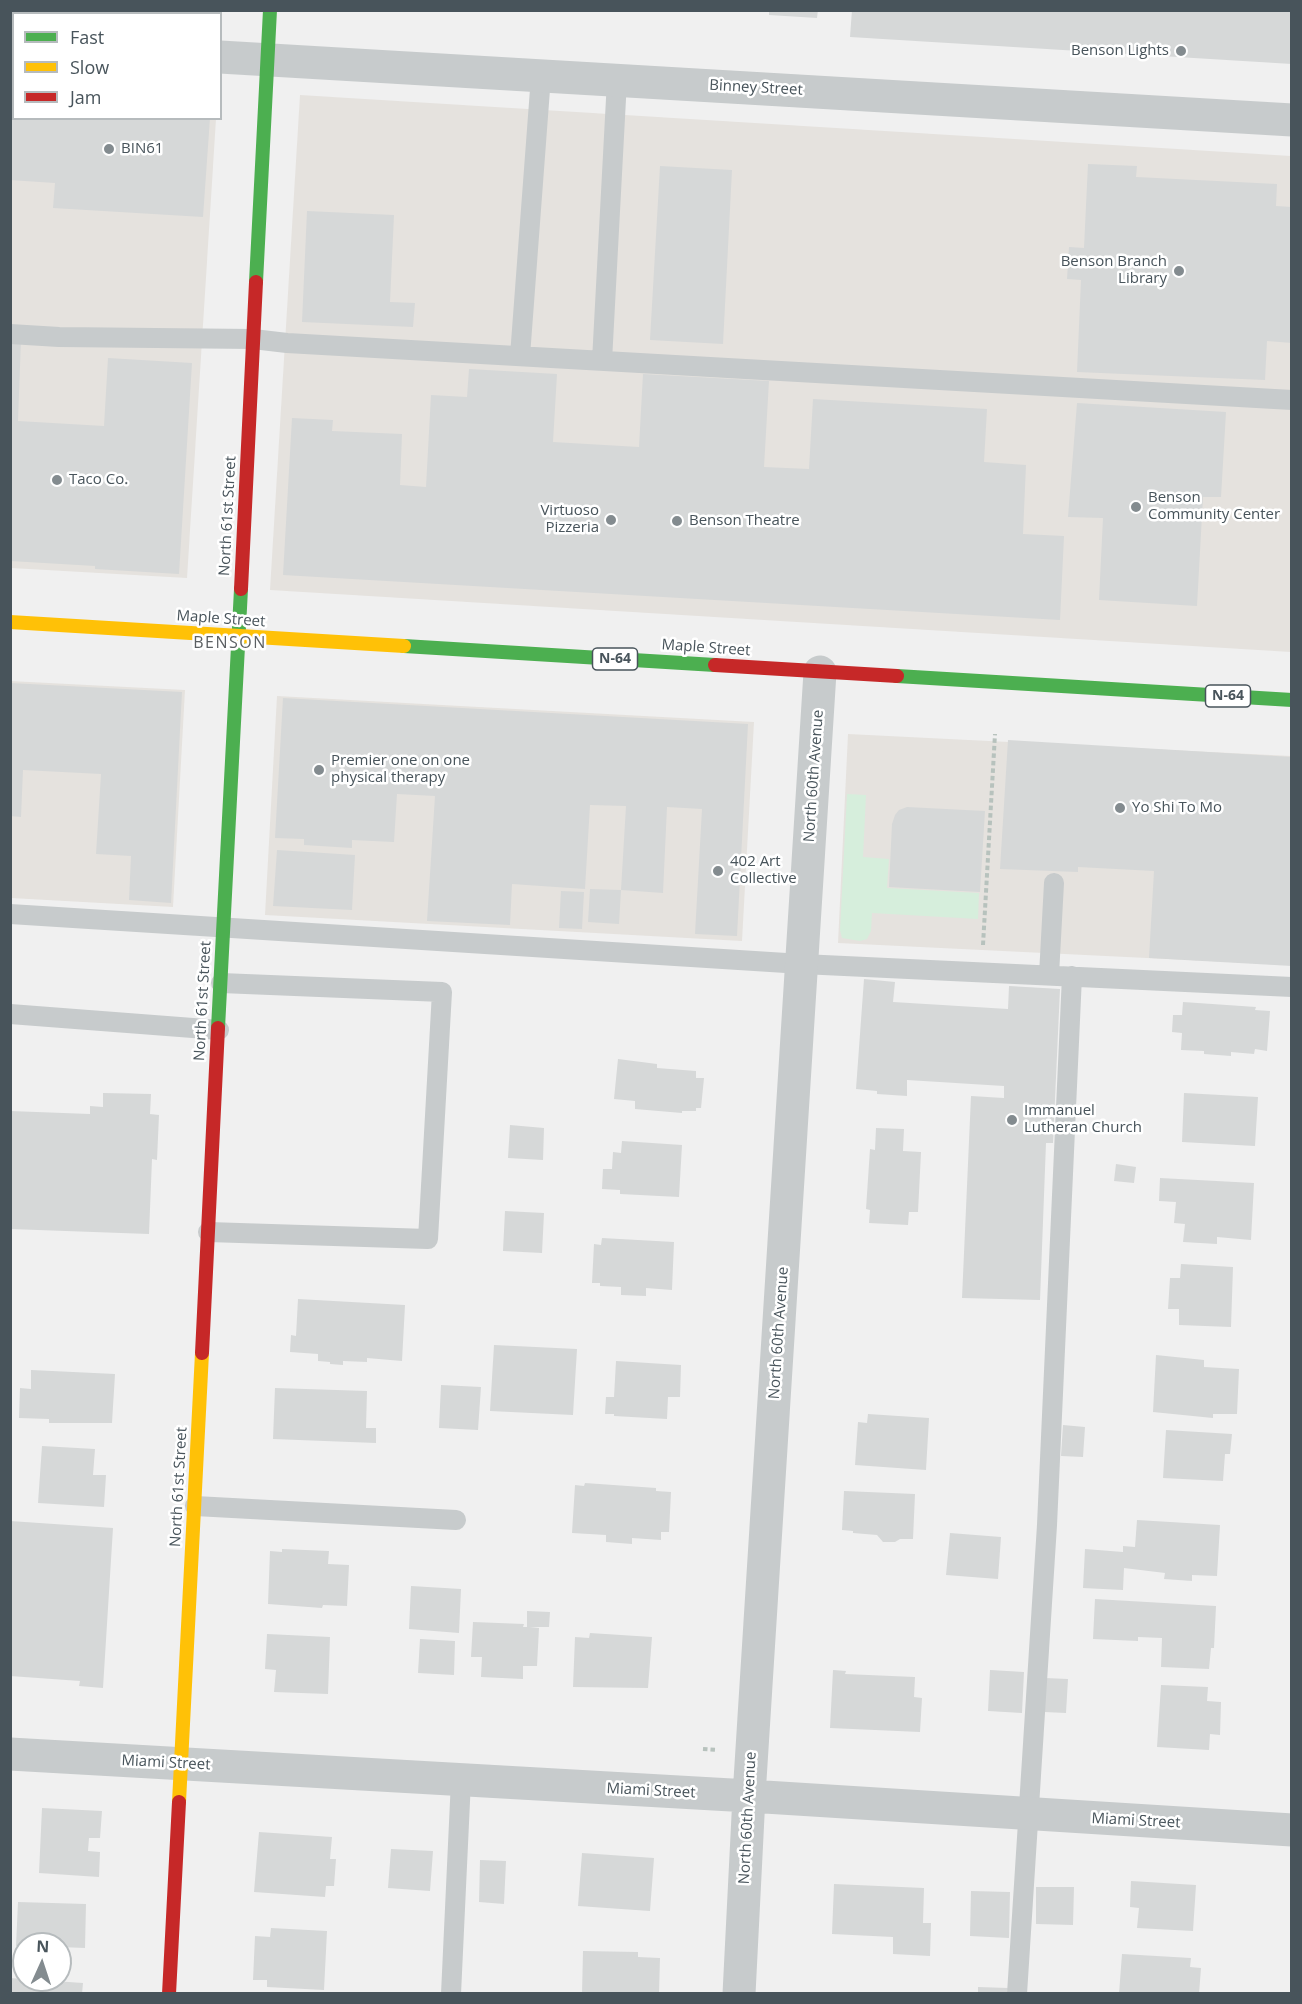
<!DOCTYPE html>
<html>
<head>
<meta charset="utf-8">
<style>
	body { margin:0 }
	#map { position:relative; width:1302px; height:2004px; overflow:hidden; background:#f0f0f0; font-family:"Open Sans",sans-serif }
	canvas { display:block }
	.frame { position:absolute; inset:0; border:12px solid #48545b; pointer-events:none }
	.legend { position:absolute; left:12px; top:12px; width:210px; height:108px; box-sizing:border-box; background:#fff; border:2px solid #b6bbbd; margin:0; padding:8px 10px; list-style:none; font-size:18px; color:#48545b }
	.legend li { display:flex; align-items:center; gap:12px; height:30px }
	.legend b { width:30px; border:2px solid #b6bbbd }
	.north { position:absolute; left:12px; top:1932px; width:60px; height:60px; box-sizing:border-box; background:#fff; border:2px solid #b6bbbd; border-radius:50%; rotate:3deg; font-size:16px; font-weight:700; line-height:24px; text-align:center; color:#48545b }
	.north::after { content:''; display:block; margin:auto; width:21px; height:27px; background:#838b8f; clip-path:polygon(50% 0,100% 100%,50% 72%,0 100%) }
</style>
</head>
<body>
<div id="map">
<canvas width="1302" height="2004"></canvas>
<div class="frame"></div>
<ul class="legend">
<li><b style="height:8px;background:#4caf50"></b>Fast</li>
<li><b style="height:8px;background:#ffc107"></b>Slow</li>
<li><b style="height:8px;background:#c62828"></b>Jam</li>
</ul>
<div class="north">N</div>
</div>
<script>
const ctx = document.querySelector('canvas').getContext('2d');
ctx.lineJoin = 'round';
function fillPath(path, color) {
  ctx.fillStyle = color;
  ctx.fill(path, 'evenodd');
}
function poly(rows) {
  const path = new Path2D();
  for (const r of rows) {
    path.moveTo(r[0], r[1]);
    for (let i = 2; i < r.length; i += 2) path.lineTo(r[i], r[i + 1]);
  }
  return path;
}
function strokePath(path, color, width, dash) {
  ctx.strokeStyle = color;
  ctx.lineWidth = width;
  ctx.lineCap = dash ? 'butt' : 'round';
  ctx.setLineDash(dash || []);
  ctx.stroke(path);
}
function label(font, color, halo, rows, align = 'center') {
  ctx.font = font + ' "Open Sans",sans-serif';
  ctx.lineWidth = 5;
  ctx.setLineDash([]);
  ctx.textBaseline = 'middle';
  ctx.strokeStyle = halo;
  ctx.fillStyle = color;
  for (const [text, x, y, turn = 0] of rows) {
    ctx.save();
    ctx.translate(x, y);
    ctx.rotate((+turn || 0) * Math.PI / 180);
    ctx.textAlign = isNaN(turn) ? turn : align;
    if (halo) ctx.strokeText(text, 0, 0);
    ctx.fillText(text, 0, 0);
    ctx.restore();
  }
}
fillPath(poly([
	[10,73,13,73,14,118,216,119,187,578,11,568],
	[300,95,1291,156,1291,652,270,590],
	[10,681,185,690,173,907,11,898],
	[277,696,754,722,742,941,265,915],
	[848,734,1291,756,1291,965,838,943]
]), '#e5e2de');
fillPath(poly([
	[847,794,866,795,863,857,889,859,887,888,979,893,978,919,872,913,871,931,867,939,860,941,842,938,840,930]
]), '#d6eedc');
fillPath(poly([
	[769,10,818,10,817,18,769,15],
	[852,10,1292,10,1292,64,850,37],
	[10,94,14,94,14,118,210,118,203,217,53,208,55,183,10,180],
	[1088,164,1137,166,1136,177,1277,184,1276,206,1292,207,1292,343,1267,341,1265,380,1077,372,1081,280,1067,279,1069,247,1084,248],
	[660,166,732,170,723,344,650,340],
	[307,211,394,215,390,302,415,303,413,327,302,322],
	[10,338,21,339,18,421,104,426,108,358,192,363,179,574,95,569,95,566,10,561],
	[469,369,557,374,553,442,639,447,643,374,769,381,764,467,809,469,813,399,987,409,984,462,1026,465,1023,534,1064,536,1060,620,283,575,292,418,333,420,332,431,402,434,400,485,426,487,431,395,467,397],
	[1077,403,1226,412,1221,497,1203,497,1197,606,1099,600,1103,518,1068,517],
	[10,683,182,692,171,903,129,900,131,856,96,854,101,774,23,770,21,817,10,816],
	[283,698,748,724,737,936,695,934,702,809,667,807,663,893,621,890,626,806,590,805,585,889,512,884,510,925,427,921,435,796,397,794,394,842,352,840,352,848,304,845,304,839,275,838],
	[1008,740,1292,757,1292,966,1149,958,1154,871,1078,867,1078,872,1000,869],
	[907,807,985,811,980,892,889,887,892,824,895,815,899,810],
	[277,850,355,855,352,910,273,906],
	[590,889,621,890,619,924,588,922],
	[561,891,584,892,582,929,559,928],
	[864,979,895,982,893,1002,1008,1009,1009,986,1060,989,1053,1143,1046,1143,1040,1300,962,1298,971,1096,1004,1098,1004,1086,907,1080,907,1096,877,1094,877,1091,856,1089],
	[1183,1002,1256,1007,1255,1010,1270,1011,1267,1051,1255,1049,1254,1054,1231,1052,1231,1056,1204,1054,1204,1051,1181,1050,1182,1033,1172,1032,1173,1015,1182,1015],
	[618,1059,657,1064,657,1068,696,1071,696,1078,704,1078,701,1108,696,1108,696,1111,682,1111,682,1113,635,1109,635,1101,614,1099],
	[103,1093,151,1094,150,1114,159,1115,157,1160,152,1159,149,1234,10,1229,10,1111,90,1114,90,1106,103,1107],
	[1184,1093,1258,1097,1255,1146,1182,1142],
	[510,1125,544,1128,543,1160,508,1158],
	[876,1128,904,1129,903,1151,921,1152,918,1212,909,1212,908,1225,869,1223,870,1210,866,1209,870,1149,875,1150],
	[622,1141,682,1145,679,1197,620,1194,620,1190,602,1189,603,1169,612,1169,613,1152,621,1153],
	[1116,1164,1136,1167,1134,1183,1114,1181],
	[1160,1178,1254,1183,1251,1240,1217,1237,1217,1244,1183,1242,1185,1224,1174,1223,1176,1202,1159,1201],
	[505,1211,544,1213,542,1253,503,1251],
	[602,1238,674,1242,672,1290,646,1288,646,1296,621,1295,621,1287,600,1286,600,1283,592,1283,594,1244,601,1245],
	[1181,1264,1233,1267,1231,1327,1179,1325,1179,1309,1168,1309,1170,1278,1180,1278],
	[298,1299,405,1305,402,1361,367,1358,367,1362,343,1361,343,1365,330,1364,330,1362,318,1361,318,1354,290,1352,291,1335,296,1336],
	[494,1345,577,1349,573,1415,490,1411],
	[1156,1355,1204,1360,1204,1367,1239,1369,1237,1414,1213,1414,1213,1418,1153,1412],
	[616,1361,681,1365,680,1397,668,1397,667,1419,614,1416,614,1414,605,1414,606,1397,614,1397],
	[31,1370,115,1374,112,1423,49,1423,49,1419,19,1418,20,1388,31,1389],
	[441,1385,481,1387,478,1430,439,1428],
	[275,1388,367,1391,366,1428,376,1428,376,1443,273,1439],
	[868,1414,929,1418,926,1470,855,1465,858,1422,867,1423],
	[1063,1425,1085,1427,1083,1457,1061,1456],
	[1166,1430,1232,1434,1230,1454,1225,1454,1223,1481,1163,1478],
	[42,1446,95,1449,93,1475,106,1475,104,1507,38,1503],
	[585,1483,656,1488,656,1491,671,1492,669,1532,661,1532,661,1540,632,1538,632,1544,606,1542,606,1535,572,1533,575,1485,584,1486],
	[844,1491,915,1494,913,1539,900,1539,895,1542,883,1542,877,1535,853,1533,853,1531,842,1530],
	[1137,1520,1220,1525,1217,1576,1192,1575,1192,1581,1164,1579,1165,1573,1124,1568,1123,1590,1083,1588,1085,1549,1123,1552,1123,1546,1135,1547],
	[10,1521,113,1528,103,1688,79,1686,80,1681,10,1676],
	[950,1533,1001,1537,998,1579,946,1575],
	[282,1549,329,1551,328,1564,349,1565,347,1606,323,1605,322,1608,268,1604,270,1551,282,1552],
	[411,1586,461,1589,459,1633,409,1629],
	[1095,1599,1216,1606,1214,1648,1211,1648,1209,1669,1161,1667,1162,1638,1138,1637,1138,1641,1093,1639],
	[527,1611,550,1612,549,1627,530,1627,539,1628,537,1666,523,1666,523,1679,481,1677,482,1657,471,1657,473,1622,524,1624,523,1627,527,1627],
	[590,1633,652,1637,648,1688,573,1687,575,1637,589,1638],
	[267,1634,330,1637,328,1694,274,1692,276,1670,265,1669],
	[420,1639,455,1641,454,1675,418,1673],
	[833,1670,846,1671,845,1674,915,1677,914,1697,922,1698,920,1732,830,1728],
	[990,1670,1024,1672,1022,1713,988,1711],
	[1045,1678,1068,1679,1066,1713,1044,1712],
	[1161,1685,1208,1687,1207,1701,1221,1702,1220,1735,1210,1734,1209,1750,1157,1747],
	[42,1808,102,1811,100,1838,89,1838,88,1851,100,1852,99,1877,39,1873],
	[259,1832,332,1837,330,1859,336,1859,334,1886,326,1886,325,1897,254,1892],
	[391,1849,433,1851,430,1891,388,1888],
	[582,1853,654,1858,650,1911,578,1906],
	[480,1860,506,1861,504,1904,479,1902],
	[1131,1881,1196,1885,1193,1931,1137,1928,1139,1908,1130,1907],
	[834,1884,924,1888,923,1923,931,1923,930,1956,893,1954,893,1937,832,1934],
	[1036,1887,1074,1887,1073,1925,1036,1924],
	[971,1891,1010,1892,1009,1938,970,1936],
	[18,1902,86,1904,85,1948,60,1947,60,1944,24,1944,24,1946,16,1946],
	[271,1928,327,1931,324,1990,267,1987,267,1980,253,1980,255,1936,270,1937],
	[583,1951,638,1952,638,1957,660,1958,659,1994,582,1994],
	[1122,1954,1191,1958,1190,1967,1201,1968,1199,1994,1119,1994],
	[10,1978,83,1983,82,1994,10,1994],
	[978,1987,1008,1988,1007,1994,978,1994]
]), '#d6d8d8');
strokePath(poly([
	[983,945,995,734],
	[703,1749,717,1750]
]), '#b7c2bd', 4, [4.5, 3]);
strokePath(poly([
	[10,334,59,337,253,339,287,343,1292,400],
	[520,356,541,76],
	[602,361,617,80],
	[10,914,802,964,1292,987],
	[1049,975,1054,883],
	[10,1014,219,1030],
	[208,1232,428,1239,442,992,221,983],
	[195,1506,456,1520],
	[451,1994,461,1780],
	[1017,1994,1047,1525,1072,976]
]), '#c7cbcc', 20);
strokePath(poly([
	[10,45,14,45],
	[220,57,1292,120],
	[10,1754,749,1796,1292,1830],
	[739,1994,749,1796,820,672]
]), '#c7cbcc', 33);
strokePath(poly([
	[256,282,270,10],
	[404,646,715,665],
	[897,676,1292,700],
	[218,1028,241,589]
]), '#4caf50', 14);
strokePath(poly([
	[10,622,404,646],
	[179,1802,202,1353]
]), '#ffc107', 14);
strokePath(poly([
	[241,589,256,282],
	[715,665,897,676],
	[202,1353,218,1028],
	[169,1994,179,1802]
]), '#c62828', 14);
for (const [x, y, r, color] of [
	[1181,51,6,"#838b8f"],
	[109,149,6,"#838b8f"],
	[1179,271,6,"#838b8f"],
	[57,480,6,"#838b8f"],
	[1136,507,6,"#838b8f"],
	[611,520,6,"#838b8f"],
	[677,521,6,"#838b8f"],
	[319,770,6,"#838b8f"],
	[1120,808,6,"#838b8f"],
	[718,871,6,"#838b8f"],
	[1012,1120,6,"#838b8f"]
]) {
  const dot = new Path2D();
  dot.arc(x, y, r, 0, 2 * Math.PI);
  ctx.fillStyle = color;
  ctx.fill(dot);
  strokePath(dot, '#fff', 2);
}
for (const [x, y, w] of [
	[615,659,45],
	[1228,696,45]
]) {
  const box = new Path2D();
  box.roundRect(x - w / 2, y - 11, w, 22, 4.5);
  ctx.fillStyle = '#fff';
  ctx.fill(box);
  strokePath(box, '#48545b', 1.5);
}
label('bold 14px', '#48545b', null, [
	["N-64",615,659],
	["N-64",1228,696]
]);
label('15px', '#48545b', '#fff', [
	["Benson Lights",1169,51,"right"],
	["BIN61",121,149],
	["Benson Branch",1167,262,"right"],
	["Library",1167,279,"right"],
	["Taco Co.",69,480],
	["Benson",1148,498],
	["Community Center",1148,515],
	["Virtuoso",599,511,"right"],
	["Pizzeria",599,528,"right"],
	["Benson Theatre",689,521],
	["Premier one on one",331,761],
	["physical therapy",331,778],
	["Yo Shi To Mo",1132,808],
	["402 Art",730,862],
	["Collective",730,879],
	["Immanuel",1024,1111],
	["Lutheran Church",1024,1128]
], 'left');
label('15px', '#48545b', '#fff', [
	["Binney Street",756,88,3],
	["North 61st Street",228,516,-87],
	["Maple Street",221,619,4],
	["Maple Street",706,648,4],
	["North 60th Avenue",814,776,-86],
	["North 61st Street",203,1001,-87],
	["North 60th Avenue",779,1333,-86],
	["North 61st Street",179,1487,-87],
	["Miami Street",166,1763,3],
	["Miami Street",651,1791,3],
	["North 60th Avenue",748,1818,-87],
	["Miami Street",1136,1821,3]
]);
ctx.letterSpacing = '1.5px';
label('16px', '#5c6063', '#fff', [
	["BENSON",230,643]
]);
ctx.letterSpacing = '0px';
</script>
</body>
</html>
